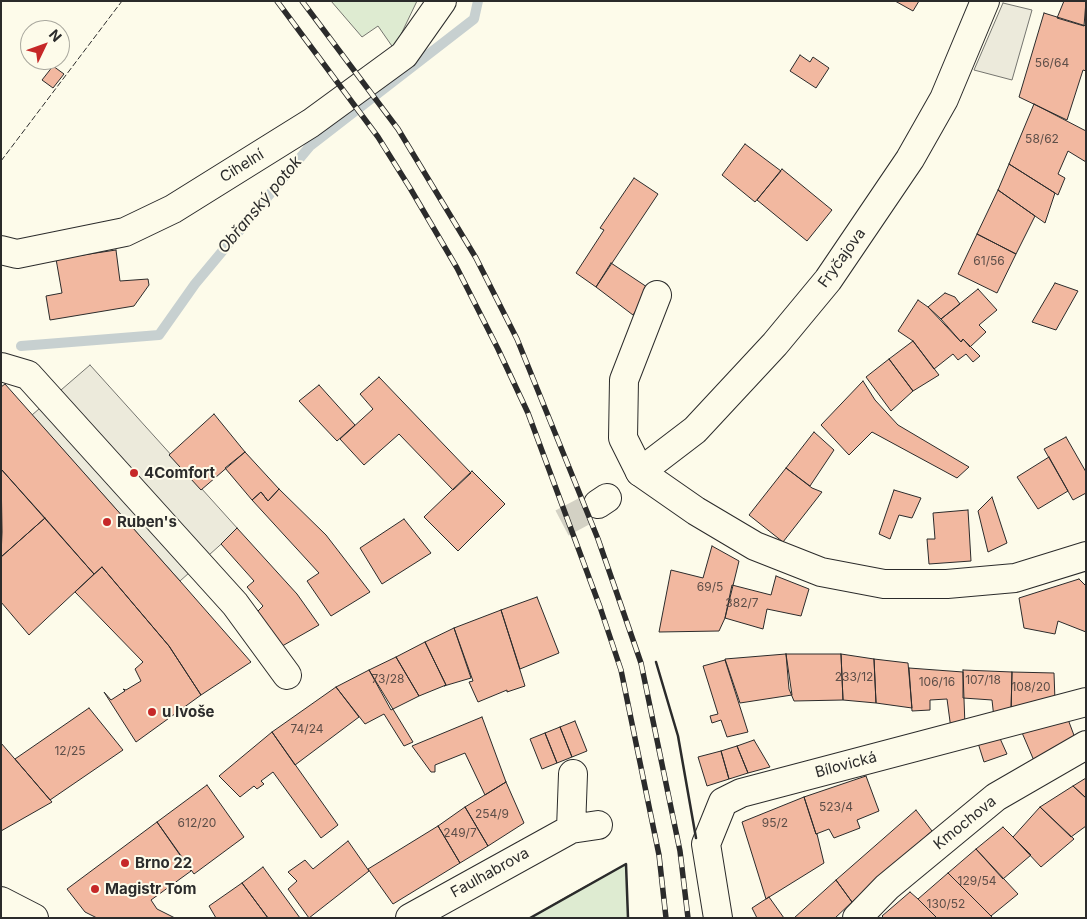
<!DOCTYPE html>
<html>
<head>
<meta charset="utf-8">
<style>
	body { margin:0 }
	#map { position:relative; width:1087px; height:919px; overflow:hidden; background:#fdfbea; font-family:Inter,sans-serif }
	canvas { display:block }
	.frame { position:absolute; inset:0; border:2px solid #2b2b2b; pointer-events:none }
	.north { position:absolute; left:20px; top:20px; width:50px; height:50px; box-sizing:border-box; background:#fdfbea; border:1px solid #a9a89e; border-radius:50%; rotate:48deg; font-size:14px; font-weight:700; line-height:20px; text-align:center; color:#2b2b2b }
	.north::after { content:''; display:block; margin:auto; width:18px; height:22px; background:#c62828; clip-path:polygon(50% 0,100% 100%,50% 72%,0 100%) }
</style>
</head>
<body>
<div id="map">
<canvas width="1087" height="919"></canvas>
<div class="frame"></div>
<div class="north">N</div>
</div>
<script>
const ctx = document.querySelector('canvas').getContext('2d');
ctx.lineJoin = 'round';
function fillPath(path, color) {
  ctx.fillStyle = color;
  ctx.fill(path, 'evenodd');
}
function poly(rows) {
  const path = new Path2D();
  for (const r of rows) {
    path.moveTo(r[0], r[1]);
    for (let i = 2; i < r.length; i += 2) path.lineTo(r[i], r[i + 1]);
  }
  return path;
}
function strokePath(path, color, width, dash) {
  ctx.strokeStyle = color;
  ctx.lineWidth = width;
  ctx.lineCap = dash ? 'butt' : 'round';
  ctx.setLineDash(dash || []);
  ctx.stroke(path);
}
function label(font, color, halo, rows, align = 'center') {
  ctx.font = font + ' Inter,sans-serif';
  ctx.lineWidth = 4;
  ctx.setLineDash([]);
  ctx.textBaseline = 'middle';
  ctx.strokeStyle = halo;
  ctx.fillStyle = color;
  for (const [text, x, y, turn = 0] of rows) {
    ctx.save();
    ctx.translate(x, y);
    ctx.rotate((+turn || 0) * Math.PI / 180);
    ctx.textAlign = isNaN(turn) ? turn : align;
    if (halo) ctx.strokeText(text, 0, 0);
    ctx.fillText(text, 0, 0);
    ctx.restore();
  }
}
const green = poly([
	[331,1,417,1,394,49,378,26,362,37,331,1],
	[626,864,628,918,530,918,566,897,626,864]
]);
fillPath(green, '#deebd1');
strokePath(green, '#74746e', 1);
const parking = poly([
	[1003,3,1032,10,1012,80,974,70,1003,3],
	[90,365,238,529,180,581,32,415,90,365]
]);
fillPath(parking, '#eceadb');
strokePath(parking, '#74746e', 1);
strokePath(poly([
	[21,346,159,335,195,284,310,146,474,19,478,1]
]), '#c7d0d0', 10);
const building = poly([
	[895,1,919,1,913,11,895,1],
	[1064,1,1086,1,1084,26,1057,18,1064,1],
	[1044,13,1086,26,1086,71,1083,70,1067,120,1019,97,1044,13],
	[800,55,810,62,813,57,829,68,816,88,790,71,800,55],
	[53,66,64,74,53,88,42,80,53,66],
	[1034,104,1086,131,1086,162,1068,151,1058,174,1065,178,1058,195,1009,164,1034,104],
	[745,144,781,171,755,202,722,175,745,144],
	[1009,164,1055,193,1045,223,998,190,1009,164],
	[782,169,832,210,807,241,757,200,782,169],
	[634,178,658,194,596,287,576,273,604,230,600,228,634,178],
	[998,190,1035,216,1016,254,977,234,998,190],
	[977,234,1016,254,997,293,958,274,977,234],
	[116,250,120,281,148,279,149,285,134,306,50,320,46,296,62,293,56,259,116,250],
	[611,263,650,289,633,315,596,287,611,263],
	[1055,283,1078,291,1056,330,1032,322,1055,283],
	[978,289,997,310,979,325,986,332,970,347,963,339,961,342,941,319,978,289],
	[945,293,955,297,960,304,941,319,928,307,945,293],
	[918,300,928,307,961,342,963,339,980,356,973,362,966,354,958,360,953,354,934,369,913,341,898,331,918,300],
	[913,341,939,375,913,391,889,359,913,341],
	[889,359,913,391,891,411,866,377,889,359],
	[379,377,471,473,453,490,399,434,364,465,340,439,373,409,360,394,379,377],
	[863,381,875,400,898,425,969,467,957,478,872,432,849,455,821,425,863,381],
	[5,384,180,581,251,662,201,695,169,646,102,567,94,574,1,469,1,387,5,384],
	[319,385,355,425,337,441,299,401,319,385],
	[214,414,245,452,201,490,169,455,214,414],
	[814,432,834,450,810,486,786,468,814,432],
	[1066,437,1086,472,1086,493,1073,500,1044,449,1066,437],
	[245,452,279,489,268,501,261,492,252,500,225,468,245,452],
	[1049,457,1068,491,1038,509,1017,477,1049,457],
	[786,468,812,488,822,492,783,542,749,515,786,468],
	[1,469,45,518,1,557,2,532,1,469],
	[472,471,505,504,458,551,424,517,472,471],
	[279,489,326,535,370,592,331,616,307,581,319,573,252,500,261,492,268,501,279,489],
	[894,490,921,498,912,518,899,515,890,539,879,534,894,490],
	[992,497,1007,543,988,552,978,511,992,497],
	[968,510,971,561,929,564,927,539,935,539,933,513,968,510],
	[45,518,94,574,29,635,1,602,1,557,45,518],
	[404,519,431,553,382,584,360,548,404,519],
	[237,528,297,594,319,625,277,649,254,615,263,606,247,587,254,581,221,544,237,528],
	[712,546,739,561,725,618,719,631,659,632,671,570,703,578,712,546],
	[102,567,169,646,201,695,136,742,104,692,111,700,125,691,123,689,126,690,141,681,135,669,143,662,75,592,102,567],
	[776,576,809,589,801,616,767,609,763,629,725,618,732,585,771,595,776,576],
	[1079,579,1086,586,1086,632,1058,621,1055,634,1024,628,1019,598,1079,579],
	[537,597,559,653,520,669,501,610,537,597],
	[501,610,525,686,507,692,507,690,478,702,469,682,473,681,454,628,501,610],
	[454,628,471,678,444,686,446,685,425,642,454,628],
	[425,642,446,685,419,696,396,657,425,642],
	[786,654,841,654,843,700,794,701,789,689,786,654],
	[786,654,792,695,740,703,725,659,786,654],
	[841,654,874,659,876,703,843,700,841,654],
	[396,657,419,696,391,710,369,670,396,657],
	[874,659,908,663,912,708,876,703,874,659],
	[725,660,748,732,727,737,721,720,712,723,710,716,718,714,703,666,725,660],
	[909,668,963,672,965,726,951,729,947,699,930,700,930,710,912,711,909,668],
	[369,670,413,742,404,746,384,714,365,724,336,687,369,670],
	[963,670,1012,672,1011,713,994,718,992,700,963,698,963,670],
	[1012,672,1054,673,1055,701,1011,713,1012,672],
	[336,687,359,717,295,765,272,732,336,687],
	[89,708,123,750,50,800,15,759,89,708],
	[1066,714,1075,738,1035,763,1020,728,1066,714],
	[482,717,506,782,485,795,465,753,435,765,435,772,431,772,412,746,482,717],
	[575,721,587,751,572,757,560,727,575,721],
	[560,727,572,757,557,763,545,733,560,727],
	[272,732,338,825,321,838,273,772,261,781,264,784,257,789,254,786,240,797,219,776,272,732],
	[545,733,557,763,542,769,530,739,545,733],
	[998,734,1007,754,984,762,978,743,998,734],
	[754,740,770,767,748,773,737,746,754,740],
	[1,743,52,802,1,831,1,743],
	[737,746,748,773,729,779,721,751,737,746],
	[721,751,729,779,707,786,698,757,721,751],
	[866,776,879,811,857,820,860,828,834,838,829,829,816,834,804,797,866,776],
	[1086,778,1086,798,1073,786,1086,778],
	[506,782,524,823,488,846,465,807,506,782],
	[207,785,244,837,194,874,157,822,207,785],
	[1073,786,1086,798,1086,826,1071,837,1040,807,1073,786],
	[804,797,816,834,817,834,824,863,766,899,742,822,804,797],
	[465,807,488,846,460,863,438,826,465,807],
	[1040,807,1074,839,1041,867,1013,837,1040,807],
	[916,810,932,831,852,902,836,880,916,810],
	[157,822,191,871,151,900,157,909,175,918,97,918,85,912,67,889,157,822],
	[438,826,460,863,393,904,368,869,438,826],
	[1003,827,1031,855,1003,879,976,849,1003,827],
	[348,841,369,871,309,918,288,889,297,881,288,872,305,860,313,869,348,841],
	[976,849,1018,894,991,916,948,873,976,849],
	[263,867,300,918,268,918,242,883,263,867],
	[948,873,993,918,937,918,918,899,948,873],
	[836,880,852,902,835,918,794,918,836,880],
	[242,883,268,918,216,918,209,906,242,883],
	[910,892,918,899,937,918,884,918,882,916,910,892],
	[769,897,784,918,757,918,752,908,769,897]
]);
fillPath(building, '#f2b8a0');
strokePath(building, '#2b2b2b', 1);
strokePath(poly([
	[562,523,598,504]
]), '#d3d1c4', 28, [28, 14]);
const minor = poly([
	[1,250,17,254,125,232,173,209,311,123,404,55,442,1],
	[657,295,624,380,623,438,640,472,696,511,755,546,821,572,884,584,947,584,1015,578,1086,556],
	[1,367,28,375,235,604,287,675],
	[571,829,573,774],
	[1,901,34,918],
	[410,918,571,829,598,825],
	[718,918,706,844,723,802,741,793,1086,702],
	[857,918,887,887,996,797,1086,745]
]);
const major = poly([
	[640,472,695,430,775,344,828,280,910,159,944,99,985,1],
	[598,504,607,498]
]);
strokePath(minor, '#2b2b2b', 30);
strokePath(major, '#2b2b2b', 30);
strokePath(minor, '#fdfbea', 28);
strokePath(major, '#fdfbea', 28);
const rail = poly([
	[277,1,378,137,410,188,457,268,498,349,528,413,600,607,621,670,659,855,666,918],
	[302,1,398,129,476,258,517,339,598,539,641,663,680,851,688,918]
]);
strokePath(rail, '#2b2b2b', 5.5);
strokePath(rail, '#fdfbea', 4, [11]);
strokePath(poly([
	[1,161,122,1]
]), '#2b2b2b', 1, [6, 2.5]);
strokePath(poly([
	[656,662,678,736,696,838],
	[530,918,626,864,628,918]
]), '#2b2b2b', 2.5);
for (const [x, y, r, color] of [
	[134,473,5,"#c62828"],
	[107,522,5,"#c62828"],
	[152,712,5,"#c62828"],
	[125,863,5,"#c62828"],
	[95,889,5,"#c62828"]
]) {
  const dot = new Path2D();
  dot.arc(x, y, r, 0, 2 * Math.PI);
  ctx.fillStyle = color;
  ctx.fill(dot);
  strokePath(dot, '#fdfbea', 2);
}
label('12px', '#5d4e48', null, [
	["56/64",1052,63],
	["58/62",1042,139],
	["61/56",989,261],
	["69/5",710,587],
	["382/7",742,603],
	["233/12",854,677],
	["73/28",388,679],
	["107/18",983,680],
	["106/16",937,682],
	["108/20",1031,687],
	["74/24",307,729],
	["12/25",70,751],
	["523/4",836,807],
	["254/9",492,814],
	["612/20",197,823],
	["95/2",775,823],
	["249/7",460,833],
	["129/54",977,881],
	["130/52",946,904]
]);
label('15px', '#2b2b2b', '#fdfbea', [
	["Cihelní",242,166,-32],
	["Fryčajova",842,258,-54],
	["Bílovická",846,765,-15],
	["Kmochova",965,823,-39],
	["Faulhabrova",490,873,-29]
]);
label('bold 15px', '#2b2b2b', '#fdfbea', [
	["4Comfort",144,473],
	["Ruben's",117,522],
	["u Ivoše",162,712],
	["Brno 22",135,863],
	["Magistr Tom",105,889]
], 'left');
label('italic 16px', '#2b2b2b', '#fdfbea', [
	["Obřanský potok",260,205,-50]
]);
</script>
</body>
</html>
